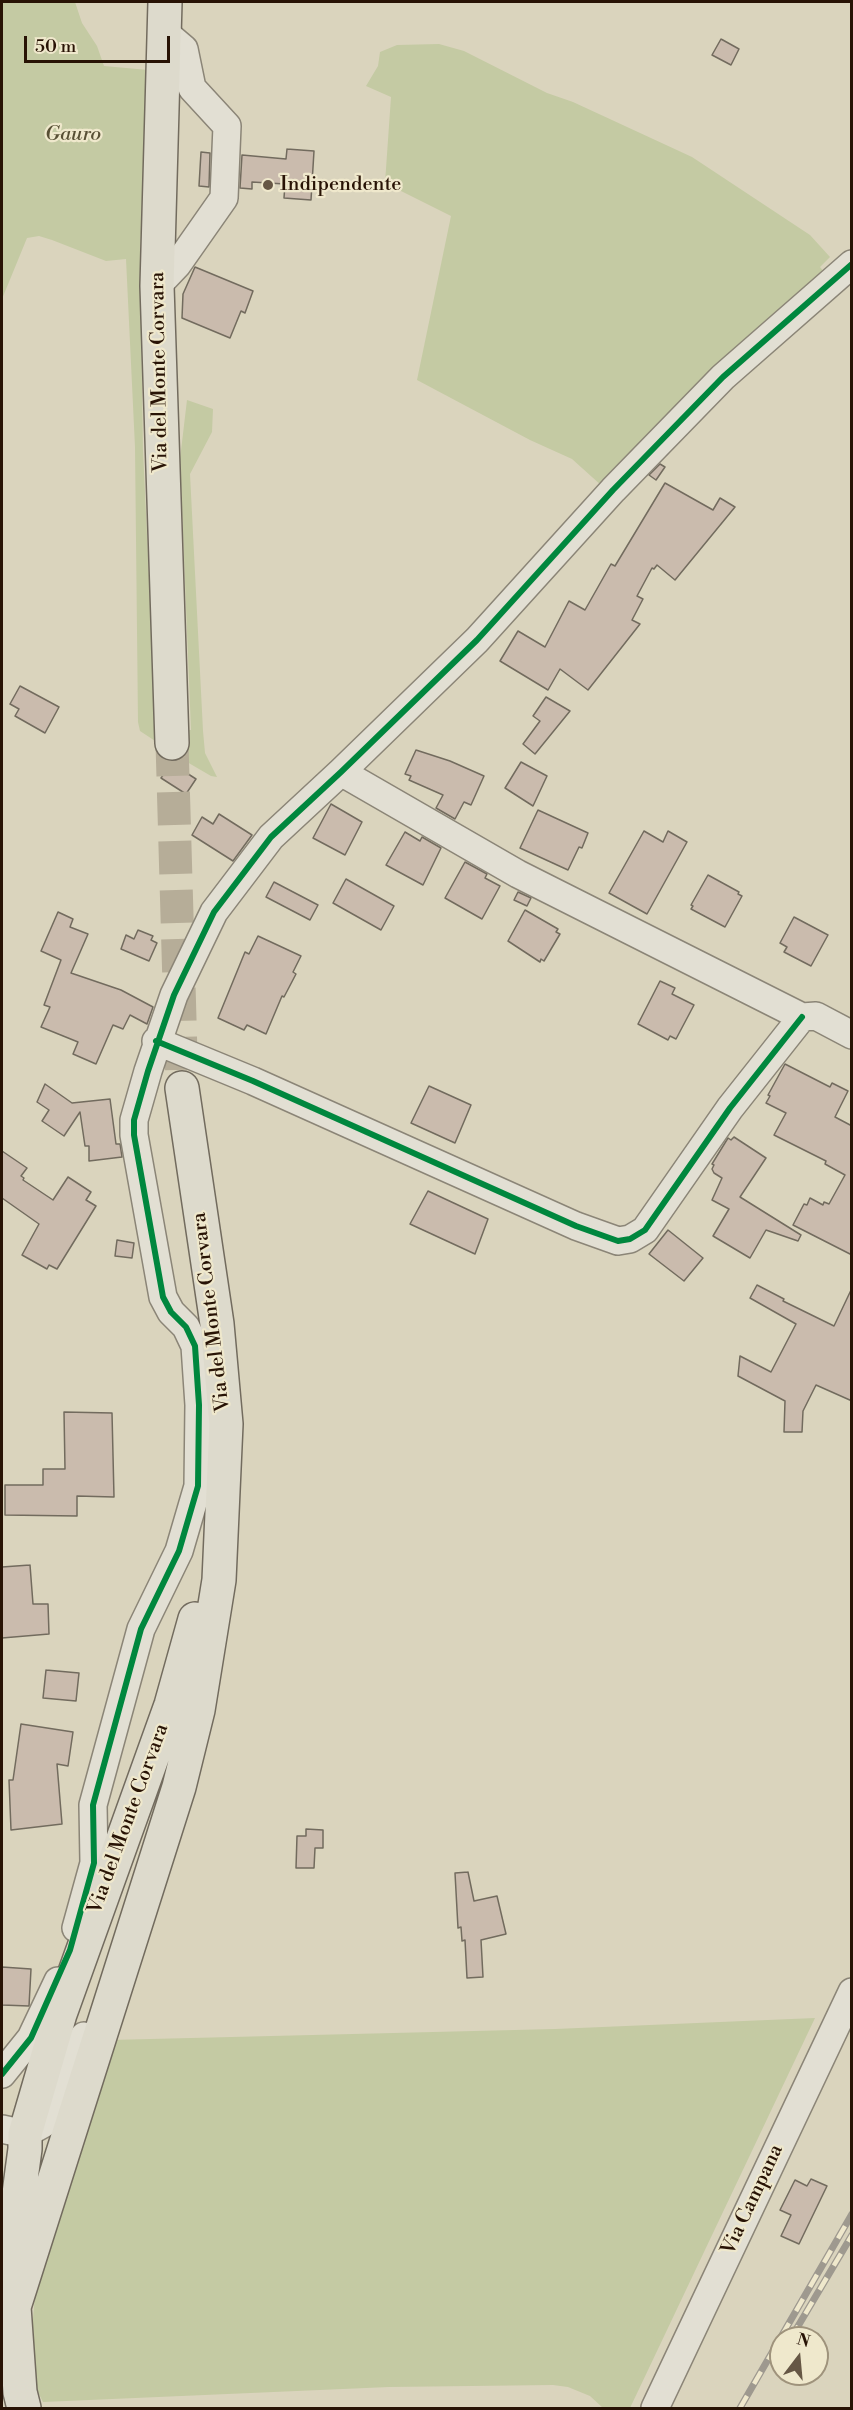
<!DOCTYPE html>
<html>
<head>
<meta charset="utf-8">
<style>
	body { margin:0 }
	#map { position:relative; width:853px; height:2410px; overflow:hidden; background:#dad4bd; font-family:"Libre Bodoni",serif }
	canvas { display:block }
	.frame { position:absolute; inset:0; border:3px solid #281305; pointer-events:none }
	.north { position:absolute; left:769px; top:2326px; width:60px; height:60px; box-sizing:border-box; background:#efe8cc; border:2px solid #9f937c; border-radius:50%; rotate:16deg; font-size:16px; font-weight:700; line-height:24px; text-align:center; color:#281305 }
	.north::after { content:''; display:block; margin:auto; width:21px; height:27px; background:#665745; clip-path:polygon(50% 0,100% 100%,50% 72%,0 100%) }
	.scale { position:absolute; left:24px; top:36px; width:146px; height:27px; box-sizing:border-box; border:3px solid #281305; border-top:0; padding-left:8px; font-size:18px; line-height:21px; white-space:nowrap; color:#281305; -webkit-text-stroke:4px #efe8cc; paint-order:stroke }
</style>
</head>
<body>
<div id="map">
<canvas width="853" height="2410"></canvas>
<div class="frame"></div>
<div class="north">N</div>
<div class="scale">50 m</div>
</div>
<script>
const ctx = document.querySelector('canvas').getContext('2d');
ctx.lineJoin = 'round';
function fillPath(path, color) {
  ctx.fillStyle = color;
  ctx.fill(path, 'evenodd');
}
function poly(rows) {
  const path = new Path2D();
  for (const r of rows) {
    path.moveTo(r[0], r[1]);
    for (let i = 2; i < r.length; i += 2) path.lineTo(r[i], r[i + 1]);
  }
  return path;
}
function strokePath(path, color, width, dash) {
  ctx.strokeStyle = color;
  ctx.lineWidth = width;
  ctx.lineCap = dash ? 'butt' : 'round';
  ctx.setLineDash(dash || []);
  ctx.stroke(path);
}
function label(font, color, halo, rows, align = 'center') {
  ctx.font = font + ' "Libre Bodoni",serif';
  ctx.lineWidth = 4.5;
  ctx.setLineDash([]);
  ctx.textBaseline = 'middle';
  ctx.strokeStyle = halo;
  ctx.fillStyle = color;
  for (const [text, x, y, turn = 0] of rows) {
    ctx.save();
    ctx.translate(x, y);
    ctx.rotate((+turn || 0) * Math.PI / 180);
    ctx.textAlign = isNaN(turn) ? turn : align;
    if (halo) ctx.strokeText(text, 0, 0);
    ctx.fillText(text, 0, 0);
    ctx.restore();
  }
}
fillPath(poly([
	[2,2,75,2,82,23,97,46,104,66,148,70,140,253,143,451,154,681,160,743,189,742,188,730,191,730,180,459,187,400,213,409,212,432,190,474,203,731,205,753,217,777,211,776,187,762,140,731,138,722,135,447,126,259,106,261,52,240,39,236,27,238,2,299],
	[439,44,464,51,547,93,573,102,692,157,810,235,830,257,820,267,828,277,602,486,572,459,530,440,417,380,451,216,385,183,391,97,366,86,378,66,380,52,397,45],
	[815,2018,630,2408,603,2408,590,2396,568,2387,553,2385,389,2387,43,2402,36,2388,32,2329,37,2273,110,2040,555,2029]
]), '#c4caa3');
const building = poly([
	[721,39,739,49,731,65,712,55,721,39],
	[287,149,314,151,311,200,284,198,285,184,252,182,252,189,240,188,242,155,286,159,287,149],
	[201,152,210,153,209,187,199,186,201,152],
	[195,267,253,291,245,313,241,311,230,338,182,318,183,294,195,267],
	[660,464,665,467,656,480,649,475,660,464],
	[665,483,713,510,720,498,735,507,675,580,657,565,654,569,652,568,637,596,643,599,632,620,640,624,588,690,560,669,548,690,500,661,518,631,545,647,569,601,585,610,611,564,615,566,665,483],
	[20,686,59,707,45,733,15,716,19,709,10,704,20,686],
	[546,697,570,711,535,754,523,744,540,721,533,716,546,697],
	[416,750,450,761,484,776,471,805,464,802,455,819,436,808,443,795,409,780,411,776,405,774,416,750],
	[521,762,547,776,533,806,505,788,521,762],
	[171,763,196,779,186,794,161,778,171,763],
	[331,804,362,822,345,855,313,838,331,804],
	[538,810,588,833,582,848,579,847,568,870,520,848,538,810],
	[219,814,252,835,233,861,192,835,202,817,213,824,219,814],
	[644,831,663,842,668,831,687,842,647,914,609,893,644,831],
	[405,832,420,841,422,837,441,848,423,885,386,865,405,832],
	[465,862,487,874,485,878,500,886,482,919,445,898,465,862],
	[708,875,739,892,738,894,742,896,725,927,691,909,693,906,691,905,708,875],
	[346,879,394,906,381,930,333,903,346,879],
	[274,882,318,905,310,920,266,897,274,882],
	[518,892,531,898,527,906,514,900,518,892],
	[525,910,558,929,556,932,560,934,544,961,541,959,540,962,508,941,525,910],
	[58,912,73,919,70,927,88,934,71,973,121,990,153,1007,147,1024,130,1015,123,1029,113,1025,96,1064,73,1054,78,1042,41,1027,50,1007,44,1005,61,960,41,951,58,912],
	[794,917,828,935,811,966,784,952,787,947,780,943,794,917],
	[138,930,153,936,151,940,157,943,149,961,121,949,126,935,134,939,138,930],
	[258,936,301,956,293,972,296,974,284,997,282,996,266,1034,247,1025,244,1030,218,1018,245,952,249,954,258,936],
	[660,981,675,988,672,994,694,1005,676,1039,670,1036,668,1040,638,1024,660,981],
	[785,1064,830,1087,832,1083,848,1091,835,1117,852,1126,852,1255,793,1225,804,1204,807,1205,810,1198,823,1205,824,1202,829,1204,845,1175,825,1164,826,1161,774,1135,786,1113,766,1103,770,1096,768,1095,785,1064],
	[45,1084,72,1103,110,1099,116,1144,120,1144,122,1157,89,1161,89,1146,85,1146,80,1112,64,1136,42,1121,49,1110,37,1102,45,1084],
	[429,1086,471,1105,455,1143,411,1123,429,1086],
	[734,1137,766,1158,740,1197,801,1235,798,1241,766,1230,750,1258,713,1236,729,1209,712,1200,722,1178,714,1173,712,1169,714,1165,712,1164,728,1138,731,1140,734,1137],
	[2,1151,27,1168,21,1176,24,1178,23,1180,53,1200,68,1177,91,1192,86,1200,96,1206,57,1269,49,1265,47,1269,22,1255,39,1224,2,1198,2,1151],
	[428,1191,488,1219,475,1254,410,1224,428,1191],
	[668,1230,703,1258,684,1281,649,1254,668,1230],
	[117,1240,134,1243,132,1258,115,1256,117,1240],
	[757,1285,784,1299,783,1301,834,1326,852,1288,852,1401,816,1385,803,1411,802,1432,784,1432,785,1401,738,1376,740,1356,771,1372,796,1324,750,1298,757,1285],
	[64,1412,112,1413,114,1497,77,1496,77,1516,5,1515,5,1485,43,1485,43,1469,65,1469,64,1412],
	[30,1565,33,1604,48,1604,49,1634,2,1638,2,1567,30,1565],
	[46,1670,79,1673,76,1701,43,1698,46,1670],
	[21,1724,73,1732,68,1766,57,1764,62,1824,11,1830,9,1780,13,1780,21,1724],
	[306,1829,323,1830,323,1848,315,1848,314,1868,296,1868,297,1836,306,1836,306,1829],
	[468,1872,474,1901,497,1896,506,1934,481,1940,483,1977,467,1978,465,1940,462,1941,461,1927,458,1928,455,1873,468,1872],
	[2,1967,31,1969,29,2006,2,2005,2,1967],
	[811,2179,827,2186,799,2244,781,2236,791,2215,780,2210,795,2180,807,2186,811,2179]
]);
fillPath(building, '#cabbad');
strokePath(building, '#726b5e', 1.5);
strokePath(poly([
	[172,743,182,1088]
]), '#b6ad98', 33, [33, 16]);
const minor = poly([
	[157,286,177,265,224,198,227,126,192,88,184,49,164,32],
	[341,772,518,874,802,1017,816,1016,852,1035],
	[156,1041,253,1081,576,1226,618,1241,630,1239,645,1230,730,1108,802,1017],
	[76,1928,94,1863,93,1805,141,1629,179,1551,198,1486,199,1405,195,1346,186,1327,171,1312,163,1297,134,1135,134,1120,148,1071,174,995,214,912,271,837,341,772,477,640,613,490,723,377,852,264],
	[2,2074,31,2038,58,1981],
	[2,2129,25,2134,43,2124,62,2099,84,2036],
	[655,2408,852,1992]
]);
const major = poly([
	[165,2,157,286,172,743],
	[14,2307,179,1787,198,1710,219,1580,226,1424,217,1324,182,1088],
	[24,2408,20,2392,14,2307,14,2231,25,2149,25,2134,60,2014,171,1705,195,1619]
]);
strokePath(minor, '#8b8577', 30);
strokePath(major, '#726b5e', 36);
strokePath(minor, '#e2dfd3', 27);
strokePath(major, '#dddacc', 33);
const rail = poly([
	[791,2338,852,2235],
	[740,2408,852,2214]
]);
strokePath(rail, '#9e998f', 7);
strokePath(rail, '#efe8cc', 4.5, [14]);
strokePath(poly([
	[156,1041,253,1081,576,1226,618,1241,630,1239,645,1230,730,1108,802,1017],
	[2,2074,31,2038,70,1950,94,1863,93,1805,141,1629,179,1551,198,1486,199,1405,195,1346,186,1327,171,1312,163,1297,134,1135,134,1120,148,1071,174,995,214,912,271,837,341,772,477,640,613,490,723,377,852,264]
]), '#00873e', 6);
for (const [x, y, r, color] of [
	[268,185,6,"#665745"]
]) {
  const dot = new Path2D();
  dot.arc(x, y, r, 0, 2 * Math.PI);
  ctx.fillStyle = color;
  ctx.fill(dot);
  strokePath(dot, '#efe8cc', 2);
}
label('italic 20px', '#585035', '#efe8cc', [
	["Gauro",73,135]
]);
label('20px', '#281305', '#efe8cc', [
	["Indipendente",280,185]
], 'left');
label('20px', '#281305', '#efe8cc', [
	["Via del Monte Corvara",160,372,-91],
	["Via del Monte Corvara",212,1312,-97],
	["Via del Monte Corvara",129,1819,-70],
	["Via Campana",753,2200,-65]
]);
</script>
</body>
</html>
